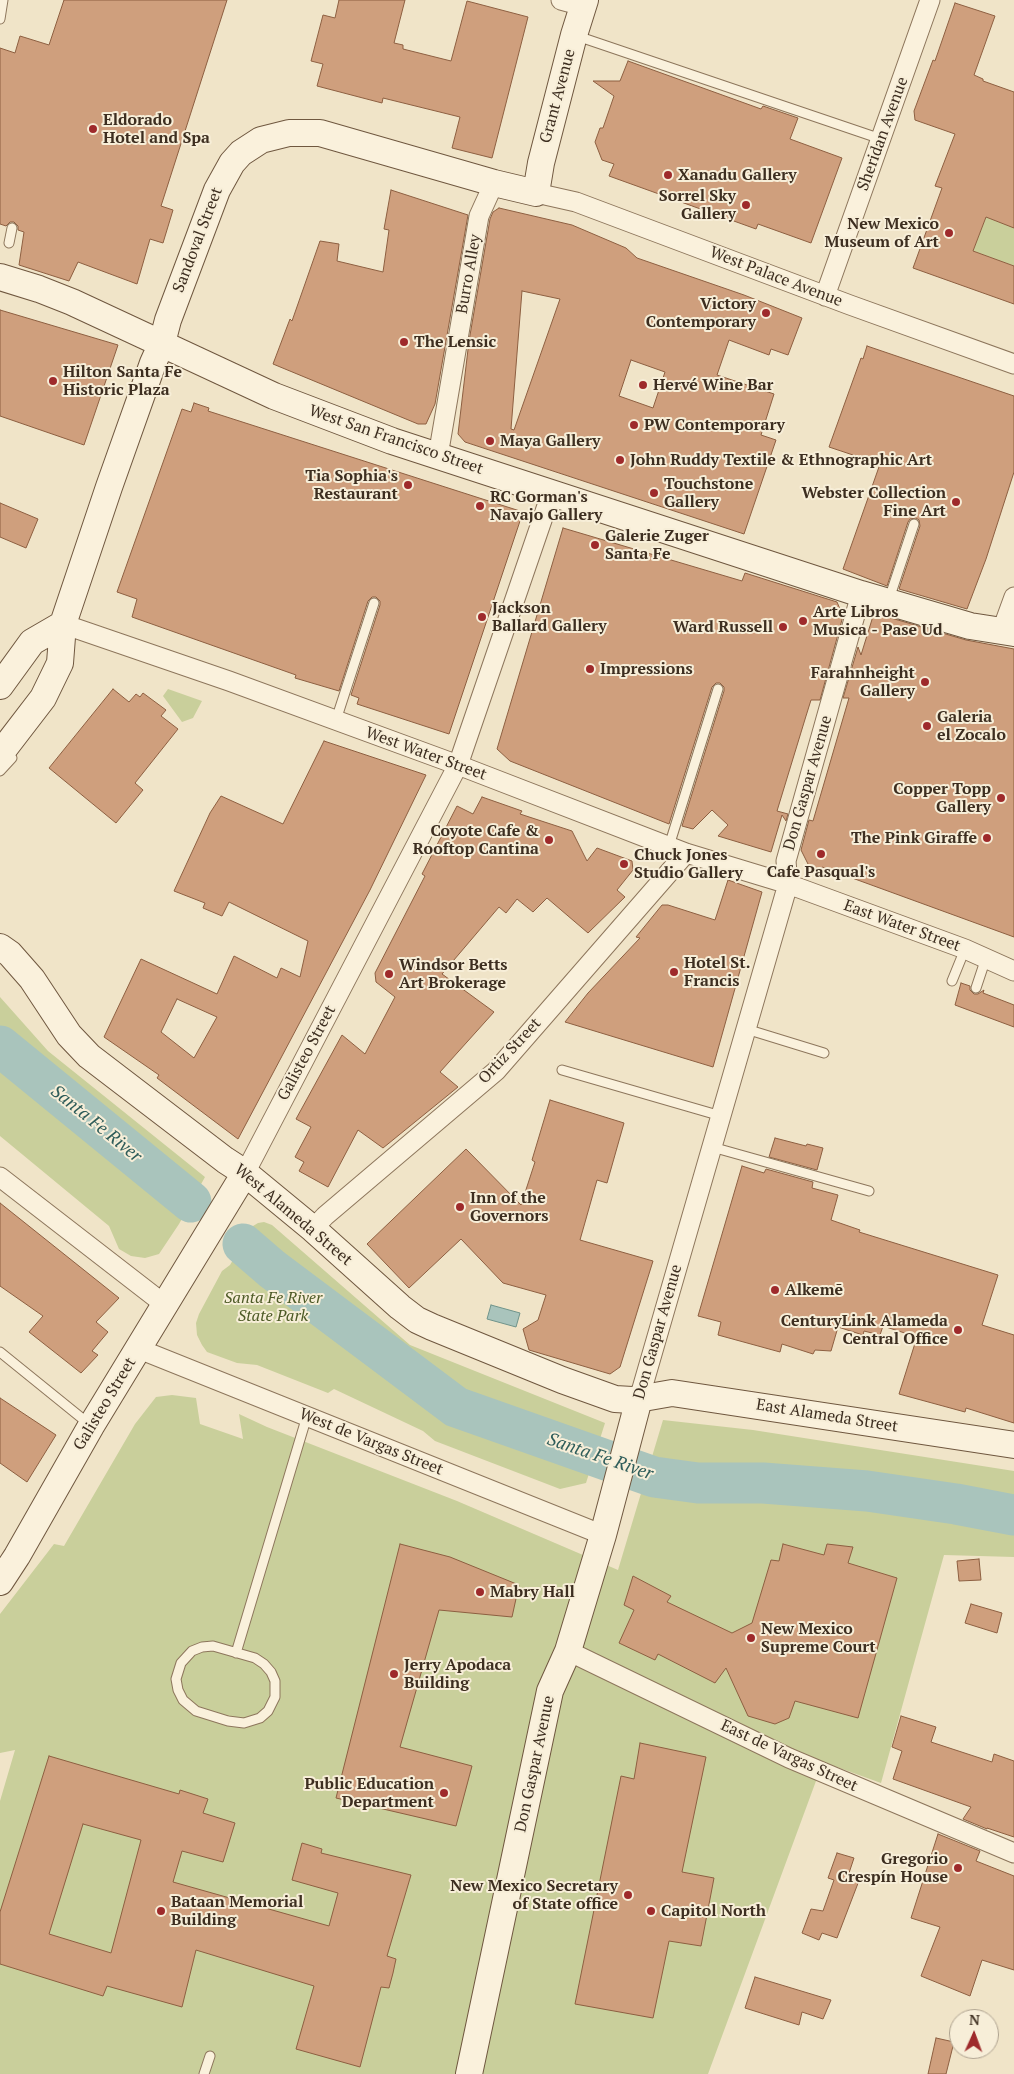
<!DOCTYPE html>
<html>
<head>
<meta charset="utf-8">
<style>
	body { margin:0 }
	#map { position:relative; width:1014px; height:2074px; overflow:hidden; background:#f0e4c8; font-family:"PT Serif",serif }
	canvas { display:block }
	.north { position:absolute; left:949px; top:2009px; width:50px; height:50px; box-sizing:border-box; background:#f7eed8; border:1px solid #ada18e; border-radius:50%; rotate:2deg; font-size:14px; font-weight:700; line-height:20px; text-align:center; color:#3d2e20 }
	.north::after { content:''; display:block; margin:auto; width:18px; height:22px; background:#9e2a2b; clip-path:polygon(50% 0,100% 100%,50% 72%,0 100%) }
</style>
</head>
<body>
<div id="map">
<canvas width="1014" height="2074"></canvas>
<div class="north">N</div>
</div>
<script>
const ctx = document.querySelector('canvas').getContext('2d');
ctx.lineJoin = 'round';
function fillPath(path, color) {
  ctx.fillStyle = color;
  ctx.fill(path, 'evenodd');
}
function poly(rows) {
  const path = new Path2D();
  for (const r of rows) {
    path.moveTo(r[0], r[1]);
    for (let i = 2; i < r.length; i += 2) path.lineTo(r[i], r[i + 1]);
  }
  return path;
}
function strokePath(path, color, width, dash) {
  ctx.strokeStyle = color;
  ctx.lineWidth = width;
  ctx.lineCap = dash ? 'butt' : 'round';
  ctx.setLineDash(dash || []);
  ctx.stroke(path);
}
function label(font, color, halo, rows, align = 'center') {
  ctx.font = font + ' "PT Serif",serif';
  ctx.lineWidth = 4;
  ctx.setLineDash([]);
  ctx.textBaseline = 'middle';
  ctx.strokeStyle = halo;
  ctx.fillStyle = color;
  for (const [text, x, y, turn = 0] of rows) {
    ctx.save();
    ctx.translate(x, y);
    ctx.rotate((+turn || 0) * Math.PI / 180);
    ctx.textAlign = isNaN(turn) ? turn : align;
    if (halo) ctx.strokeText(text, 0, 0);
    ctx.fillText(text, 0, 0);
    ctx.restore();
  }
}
fillPath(poly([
	[986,217,1014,227,1014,266,973,251],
	[168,689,202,701,193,718,182,722,163,696],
	[0,997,48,1051,205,1177,179,1224,159,1254,145,1258,131,1256,119,1249,109,1226,0,1136],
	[264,1222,272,1225,410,1345,605,1423,586,1483,560,1489,435,1441,423,1431,334,1389,328,1393,257,1365,237,1363,207,1352,202,1345,197,1335,196,1323,199,1314,222,1271,230,1265,253,1226,258,1223],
	[172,1395,196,1398,200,1424,243,1439,239,1414,267,1427,457,1501,618,1570,663,1420,753,1430,1014,1471,1014,1557,944,1555,881,1783,823,1762,708,2074,0,2074,0,1801,15,1750,0,1753,0,1614,54,1544,64,1546,135,1424,156,1397]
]), '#c9cf9b');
const water = poly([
	[491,1305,520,1313,516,1327,487,1319,491,1305]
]);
fillPath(water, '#a9c4bc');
strokePath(water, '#6f938a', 1);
strokePath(poly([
	[0,1046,191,1202],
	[243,1244,272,1269,456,1407,654,1477,698,1483,763,1483,867,1491,956,1504,1014,1515]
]), '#a9c4bc', 41);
const building = poly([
	[64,0,227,0,161,206,173,210,163,243,150,239,137,284,78,262,69,281,19,265,24,232,18,230,18,226,14,222,10,222,6,226,0,224,0,48,15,53,20,36,49,45,64,0],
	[339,0,405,0,394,43,403,45,403,49,451,61,467,1,528,17,492,158,452,148,460,117,383,98,382,103,317,86,323,64,311,61,323,15,335,18,339,0],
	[955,3,995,16,974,75,983,79,983,81,1014,92,1014,228,986,217,973,251,1014,266,1014,304,913,268,942,188,935,186,955,134,915,120,914,111,933,60,935,61,955,3],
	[628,61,761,109,763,106,798,118,790,139,842,158,811,243,758,224,756,229,609,176,614,164,602,160,595,142,600,128,603,128,614,96,593,81,620,81,628,61],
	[391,190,468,215,435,404,426,424,418,424,273,364,290,319,292,321,320,241,339,244,337,261,383,272,389,230,384,229,391,190],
	[499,208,572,225,626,248,637,258,744,295,802,318,788,355,771,349,769,355,729,340,717,375,774,394,761,435,776,440,744,534,465,442,458,434,469,341,490,219,493,212,499,208],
	[522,291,560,299,514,430,511,429,522,291],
	[631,360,665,372,653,408,619,396,631,360],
	[0,310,118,345,84,445,0,416,0,310],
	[867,346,1014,396,1014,472,986,559,967,609,899,589,920,526,919,520,916,518,910,519,908,522,887,586,843,569,880,464,829,447,861,358,863,359,867,346],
	[194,403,209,408,208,411,523,512,449,734,357,704,359,698,351,695,380,605,380,601,376,597,372,597,368,601,339,691,295,678,296,675,132,617,137,599,117,592,182,409,191,412,194,403],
	[0,503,38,519,26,548,0,537,0,503],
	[563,528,742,581,745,573,837,602,843,616,820,700,811,700,806,716,777,811,788,814,786,821,782,815,771,852,718,836,728,825,712,810,693,829,682,826,724,691,724,687,720,683,716,683,712,687,669,824,510,761,497,749,563,528],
	[874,613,966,640,1014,649,1014,937,822,867,821,869,809,866,801,850,809,820,813,821,849,698,843,698,858,647,861,655,874,613],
	[113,689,129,702,136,694,140,697,143,693,166,710,161,716,178,729,135,783,143,790,116,823,49,768,113,689],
	[324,741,426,775,370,890,238,1139,157,1078,159,1075,104,1037,141,959,217,994,234,956,277,978,281,968,300,977,308,941,229,902,222,916,203,908,205,903,174,891,210,813,221,796,283,824,324,741],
	[177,999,217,1017,194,1058,161,1032,177,999],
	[482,797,522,811,520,814,572,831,587,861,597,848,632,861,633,870,617,890,625,897,588,933,547,898,533,912,517,899,506,913,499,907,442,974,494,1012,440,1072,458,1087,383,1148,358,1130,328,1187,299,1171,304,1162,295,1157,311,1127,296,1119,342,1035,365,1054,395,997,376,982,375,973,425,876,422,874,457,806,473,814,482,797],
	[728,880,762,892,713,1067,565,1022,588,993,640,938,636,937,662,905,668,905,715,920,728,880],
	[961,983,970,986,970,990,974,994,978,994,984,990,983,993,1014,1005,1014,1027,955,1005,961,983],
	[550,1100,624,1123,607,1183,597,1180,580,1240,653,1261,620,1367,610,1374,529,1350,523,1329,538,1320,546,1295,503,1283,461,1239,409,1288,367,1244,466,1149,521,1205,535,1162,532,1160,550,1100],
	[775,1138,806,1146,807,1144,823,1148,817,1170,769,1157,775,1138],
	[742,1166,764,1173,766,1169,813,1182,812,1188,838,1195,831,1220,860,1230,859,1232,998,1275,982,1325,1014,1335,1014,1423,966,1408,965,1412,899,1394,917,1337,883,1326,880,1335,864,1331,863,1335,838,1327,831,1351,815,1350,813,1354,782,1344,780,1352,718,1335,721,1322,698,1316,742,1166],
	[0,1203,119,1298,96,1322,108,1332,92,1351,98,1355,81,1373,29,1332,43,1316,0,1286,0,1203],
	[0,1398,56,1435,27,1482,0,1463,0,1398],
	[400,1544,450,1557,519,1585,512,1617,439,1610,400,1747,472,1766,456,1826,336,1798,400,1544],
	[783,1544,824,1555,827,1544,853,1547,848,1563,897,1578,858,1718,795,1701,789,1718,775,1724,748,1716,726,1668,715,1683,658,1654,655,1660,619,1643,634,1610,624,1605,633,1576,671,1596,667,1602,732,1633,752,1623,771,1560,779,1561,783,1544],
	[979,1559,981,1580,959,1581,957,1561,979,1559],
	[971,1604,1002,1613,997,1633,965,1623,971,1604],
	[901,1716,936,1727,931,1742,992,1762,994,1754,1014,1761,1014,1837,987,1828,987,1829,963,1819,971,1807,893,1779,902,1751,892,1747,901,1716],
	[640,1743,706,1757,682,1872,714,1878,701,1946,669,1941,653,2018,575,2004,621,1776,634,1779,640,1743],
	[49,1756,179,1794,180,1790,208,1799,203,1813,235,1823,223,1862,182,1851,173,1882,329,1926,338,1893,292,1880,302,1843,322,1849,321,1853,411,1875,387,1956,396,1959,393,1973,389,1988,381,1987,360,2067,296,2049,314,1986,196,1950,182,2007,107,1986,103,1996,0,1964,0,1912,49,1756],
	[83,1824,141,1840,111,1953,49,1934,83,1824],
	[938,1834,980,1851,976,1861,1014,1876,1014,1970,982,1960,970,1996,921,1976,940,1927,911,1918,938,1834],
	[837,1853,854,1858,849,1873,860,1878,837,1938,822,1933,819,1940,802,1933,811,1909,823,1911,834,1880,828,1878,837,1853],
	[755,1977,831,2000,823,2019,802,2012,799,2025,745,2008,755,1977],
	[936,2038,954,2042,946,2074,928,2074,936,2038]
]);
fillPath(building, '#cf9f7d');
strokePath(building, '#8d5f41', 1);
const lane = poly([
	[0,19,3,0],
	[577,36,881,139],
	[9,243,12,228],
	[892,590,914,524],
	[336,720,374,603],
	[0,771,12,758],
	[669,846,718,689],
	[952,981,965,949],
	[976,988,986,958],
	[746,1029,824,1053],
	[562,1070,721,1116],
	[712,1147,869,1191],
	[0,1352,89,1424],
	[213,1646,255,1658,264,1664,271,1672,275,1681,275,1697,268,1711,260,1718,244,1723,228,1721,196,1711,183,1700,178,1690,176,1679,181,1663,192,1651,202,1647,213,1646],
	[236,1653,307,1416],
	[204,2074,210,2056]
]);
const street = poly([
	[561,0,583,6],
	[536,193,576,202,850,305,1014,364],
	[825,296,930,0],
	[438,456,479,216,494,183],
	[63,624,229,681,458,765,686,853,788,884,965,949,1014,971],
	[1002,630,1014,597],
	[245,1173,458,765,551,494],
	[0,1177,164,1304],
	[313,1229,325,1216,496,1071,686,853],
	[139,1349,603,1535],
	[639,1399,788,884,786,861,861,594],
	[568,1651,789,1758,1014,1853]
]);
const secondary = poly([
	[0,277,39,289,72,302,274,396,392,441,861,594,970,626,1014,633],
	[0,686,32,642,63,624],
	[0,754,43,698,60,663,63,624,109,487,153,363,162,343,168,320,217,190,232,163,241,153,261,140,289,133,320,133,494,183,536,193,541,163,574,35,585,0],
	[0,947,10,954,32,979,69,1035,89,1056,225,1160,245,1173,313,1229,400,1307,417,1320,432,1327,562,1380,615,1399,632,1400,672,1393,1014,1445],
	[0,1582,17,1556,91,1426,245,1173],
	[469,2074,550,1691,568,1651,603,1535,639,1399]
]);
strokePath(lane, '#8d765c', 11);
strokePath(street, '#8d765c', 21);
strokePath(secondary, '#6f573f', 28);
strokePath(lane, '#faf1dc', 9);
strokePath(street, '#faf1dc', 19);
strokePath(secondary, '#faf1dc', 26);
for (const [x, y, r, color] of [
	[93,129,5,"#9e2a2b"],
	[668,175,5,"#9e2a2b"],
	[746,205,5,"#9e2a2b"],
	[949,233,5,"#9e2a2b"],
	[766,313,5,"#9e2a2b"],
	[404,342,5,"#9e2a2b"],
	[53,381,5,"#9e2a2b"],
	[643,385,5,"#9e2a2b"],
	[634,425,5,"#9e2a2b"],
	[490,441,5,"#9e2a2b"],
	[620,460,5,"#9e2a2b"],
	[408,485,5,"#9e2a2b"],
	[654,493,5,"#9e2a2b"],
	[956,502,5,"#9e2a2b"],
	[480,506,5,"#9e2a2b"],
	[595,545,5,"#9e2a2b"],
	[482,617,5,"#9e2a2b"],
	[803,621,5,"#9e2a2b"],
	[783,627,5,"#9e2a2b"],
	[590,669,5,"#9e2a2b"],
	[925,682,5,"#9e2a2b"],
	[927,726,5,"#9e2a2b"],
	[1001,798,5,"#9e2a2b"],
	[987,838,5,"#9e2a2b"],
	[549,840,5,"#9e2a2b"],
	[821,854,5,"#9e2a2b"],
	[624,864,5,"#9e2a2b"],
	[674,972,5,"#9e2a2b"],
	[389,974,5,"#9e2a2b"],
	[460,1207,5,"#9e2a2b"],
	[775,1290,5,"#9e2a2b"],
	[958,1330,5,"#9e2a2b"],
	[480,1592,5,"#9e2a2b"],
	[751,1638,5,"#9e2a2b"],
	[394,1674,5,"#9e2a2b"],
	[444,1793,5,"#9e2a2b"],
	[958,1868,5,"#9e2a2b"],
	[628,1895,5,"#9e2a2b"],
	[161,1911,5,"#9e2a2b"],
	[651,1911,5,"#9e2a2b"]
]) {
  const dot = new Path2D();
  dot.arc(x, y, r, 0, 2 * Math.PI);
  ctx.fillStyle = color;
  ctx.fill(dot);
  strokePath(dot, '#f7eed8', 2);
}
label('16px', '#3d2e20', '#f7eed8', [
	["Grant Avenue",558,96,-75],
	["Sheridan Avenue",883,134,-70],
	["Sandoval Street",198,240,-69],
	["Burro Alley",469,274,-80],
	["West Palace Avenue",776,277,21],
	["West San Francisco Street",396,440,19],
	["West Water Street",426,754,20],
	["Don Gaspar Avenue",808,783,-74],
	["East Water Street",902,926,20],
	["Ortiz Street",510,1051,-47],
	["Galisteo Street",307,1053,-62],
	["West Alameda Street",293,1215,40],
	["Don Gaspar Avenue",658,1332,-74],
	["Galisteo Street",105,1404,-59],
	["East Alameda Street",827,1416,9],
	["West de Vargas Street",371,1442,22],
	["East de Vargas Street",789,1756,25],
	["Don Gaspar Avenue",535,1764,-78]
]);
label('bold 16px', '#3d2e20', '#f7eed8', [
	["Eldorado",103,120],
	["Hotel and Spa",103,138],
	["Xanadu Gallery",678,175],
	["Sorrel Sky",736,196,"right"],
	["Gallery",736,214,"right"],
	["New Mexico",939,224,"right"],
	["Museum of Art",939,242,"right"],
	["Victory",756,304,"right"],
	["Contemporary",756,322,"right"],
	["The Lensic",414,342],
	["Hilton Santa Fe",63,372],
	["Historic Plaza",63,390],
	["Hervé Wine Bar",653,385],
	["PW Contemporary",644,425],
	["Maya Gallery",500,441],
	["John Ruddy Textile & Ethnographic Art",630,460],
	["Tia Sophia's",398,476,"right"],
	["Restaurant",398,494,"right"],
	["Touchstone",664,484],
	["Gallery",664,502],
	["Webster Collection",946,493,"right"],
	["Fine Art",946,511,"right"],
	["RC Gorman's",490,497],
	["Navajo Gallery",490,515],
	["Galerie Zuger",605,536],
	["Santa Fe",605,554],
	["Jackson",492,608],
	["Ballard Gallery",492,626],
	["Arte Libros",813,612],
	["Musica - Pase Ud",813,630],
	["Ward Russell",773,627,"right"],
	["Impressions",600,669],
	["Farahnheight",915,673,"right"],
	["Gallery",915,691,"right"],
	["Galeria",937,717],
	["el Zocalo",937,735],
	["Copper Topp",991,789,"right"],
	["Gallery",991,807,"right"],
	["Coyote Cafe &",539,831,"right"],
	["Rooftop Cantina",539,849,"right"],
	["The Pink Giraffe",977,838,"right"],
	["Chuck Jones",634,855],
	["Studio Gallery",634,873],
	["Cafe Pasqual's",821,872,"center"],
	["Hotel St.",684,963],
	["Francis",684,981],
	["Windsor Betts",399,965],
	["Art Brokerage",399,983],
	["Inn of the",470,1198],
	["Governors",470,1216],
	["Alkemē",785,1290],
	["CenturyLink Alameda",948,1321,"right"],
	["Central Office",948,1339,"right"],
	["Mabry Hall",490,1592],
	["New Mexico",761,1629],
	["Supreme Court",761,1647],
	["Jerry Apodaca",404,1665],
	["Building",404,1683],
	["Public Education",434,1784,"right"],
	["Department",434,1802,"right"],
	["Gregorio",948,1859,"right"],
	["Crespín House",948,1877,"right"],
	["New Mexico Secretary",618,1886,"right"],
	["of State office",618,1904,"right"],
	["Bataan Memorial",171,1902],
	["Building",171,1920],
	["Capitol North",661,1911]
], 'left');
label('italic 16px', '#4d5a26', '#f7eed8', [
	["Santa Fe River",273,1298],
	["State Park",273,1316]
]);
label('italic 18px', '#2f5d5a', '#f7eed8', [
	["Santa Fe River",96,1124,39],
	["Santa Fe River",600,1457,19]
]);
</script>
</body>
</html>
